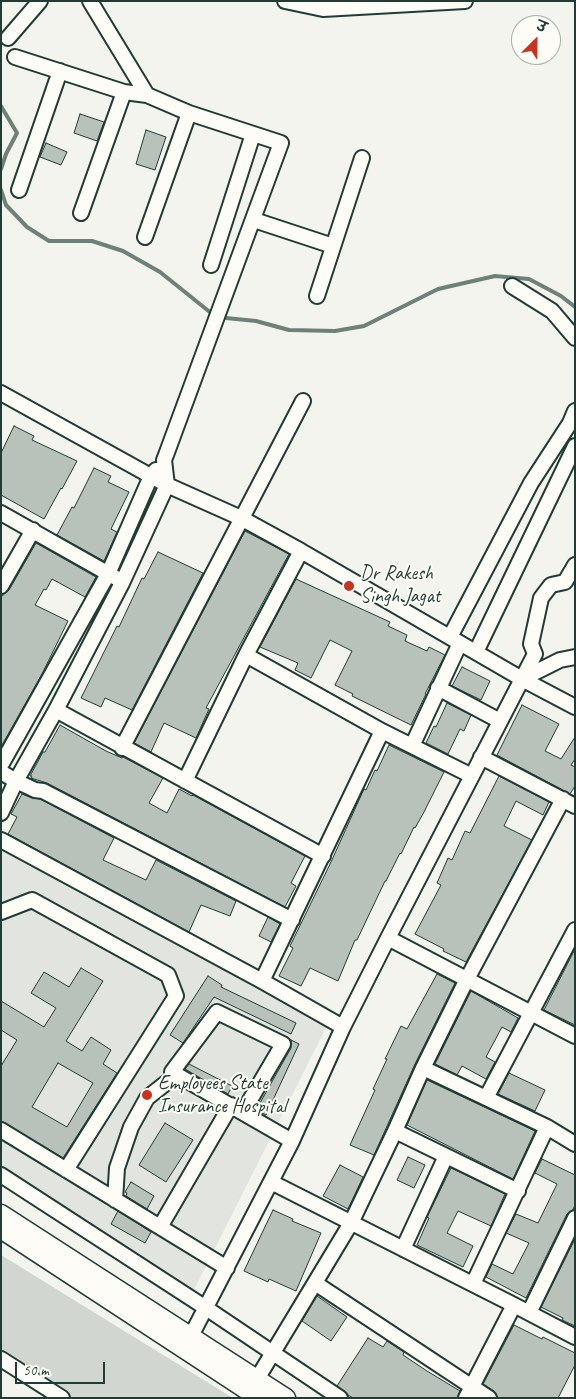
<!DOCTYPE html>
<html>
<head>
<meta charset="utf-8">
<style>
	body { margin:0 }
	#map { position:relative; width:576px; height:1399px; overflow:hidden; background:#f4f4ef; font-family:Caveat,"Playpen Sans Deva",sans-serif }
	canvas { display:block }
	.frame { position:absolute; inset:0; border:2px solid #1f3d34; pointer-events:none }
	.north { position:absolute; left:511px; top:15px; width:50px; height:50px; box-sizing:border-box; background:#fdfcf7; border:1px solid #a4b0a9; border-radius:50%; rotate:23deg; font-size:14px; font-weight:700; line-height:20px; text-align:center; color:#1f3d34 }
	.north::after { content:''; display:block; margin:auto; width:18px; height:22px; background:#c8321e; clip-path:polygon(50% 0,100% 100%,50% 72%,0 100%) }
	.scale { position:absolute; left:15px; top:1362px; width:90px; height:22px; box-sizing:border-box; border:2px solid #1f3d34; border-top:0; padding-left:6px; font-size:15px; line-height:18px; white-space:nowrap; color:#1f3d34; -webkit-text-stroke:4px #fdfcf7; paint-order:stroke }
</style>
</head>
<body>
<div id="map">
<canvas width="576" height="1399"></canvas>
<div class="frame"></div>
<div class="north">उ</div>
<div class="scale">50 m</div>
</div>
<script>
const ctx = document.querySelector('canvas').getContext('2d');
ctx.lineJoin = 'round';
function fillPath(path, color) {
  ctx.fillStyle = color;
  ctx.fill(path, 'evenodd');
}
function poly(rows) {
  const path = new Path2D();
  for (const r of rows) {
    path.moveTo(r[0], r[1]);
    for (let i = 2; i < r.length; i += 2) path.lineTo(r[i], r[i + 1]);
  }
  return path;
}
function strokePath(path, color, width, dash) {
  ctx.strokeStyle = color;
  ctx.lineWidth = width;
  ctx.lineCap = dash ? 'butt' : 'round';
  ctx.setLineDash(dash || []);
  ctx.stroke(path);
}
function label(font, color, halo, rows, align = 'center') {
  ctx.font = font + ' Caveat,sans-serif';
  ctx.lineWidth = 4;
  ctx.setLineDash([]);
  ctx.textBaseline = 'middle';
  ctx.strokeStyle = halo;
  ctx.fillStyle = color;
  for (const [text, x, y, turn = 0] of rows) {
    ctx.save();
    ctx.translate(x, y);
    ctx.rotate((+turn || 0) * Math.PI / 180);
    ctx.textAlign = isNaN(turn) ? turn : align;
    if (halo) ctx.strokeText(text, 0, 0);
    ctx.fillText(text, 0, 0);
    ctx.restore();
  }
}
fillPath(poly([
	[1,843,329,1022,191,1296,1,1167]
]), '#e2e5df');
fillPath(poly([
	[1,1255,233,1398,73,1398,1,1351]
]), '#d1d6d1');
strokePath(poly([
	[1,106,17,133,6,154,1,169],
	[1,190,6,205,27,227,49,241,92,241,123,251,160,272,216,317,256,321,289,330,335,331,364,326,438,289,495,276,529,279,561,296,575,307]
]), '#6e8179', 4);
const building = poly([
	[80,114,104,122,97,141,74,133,80,114],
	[146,130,166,137,155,170,136,164,146,130],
	[46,143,67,152,61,165,40,157,46,143],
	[14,426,34,436,32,440,77,461,62,489,61,488,44,519,1,495,1,453,14,426],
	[94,468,111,476,108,482,129,492,111,529,117,532,104,561,57,535,72,507,74,508,94,468],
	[245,531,289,554,206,708,209,709,196,738,164,723,151,752,134,743,245,531],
	[36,543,96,577,85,597,52,579,46,590,44,589,35,605,68,621,42,674,1,747,1,597,9,590,36,543],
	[158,552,203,573,132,710,105,698,101,707,81,698,117,626,119,627,142,578,144,579,158,552],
	[296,579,390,622,388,626,407,635,405,641,427,651,429,647,445,655,425,694,426,694,411,725,352,696,353,694,335,685,352,651,330,640,311,678,295,670,298,663,260,647,296,579],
	[462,667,490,681,481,700,452,686,462,667],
	[447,703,471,715,464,731,460,729,448,754,426,743,434,726,436,727,447,703],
	[522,705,559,724,545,751,561,759,575,737,575,759,571,765,575,767,575,786,570,794,497,755,522,705],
	[60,725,106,751,122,758,123,757,163,778,149,803,167,813,179,789,192,796,193,795,305,856,291,883,296,886,285,907,47,783,31,778,32,776,30,776,43,752,45,752,60,725],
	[389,745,444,772,424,812,415,828,414,827,401,854,400,853,386,881,385,881,357,940,355,940,338,981,310,968,301,986,279,976,293,948,290,946,331,862,364,789,366,790,375,770,377,771,389,745],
	[499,776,549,802,543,815,516,801,504,826,532,840,466,962,443,951,444,949,415,934,441,885,437,883,448,858,452,860,465,831,470,833,499,776],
	[22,794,32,798,40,799,114,838,103,860,146,880,156,860,236,901,230,916,201,905,189,932,8,834,17,817,11,814,22,794],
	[268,917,280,924,271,942,259,936,268,917],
	[575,949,575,1025,544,1010,575,949],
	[81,968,103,981,66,1041,82,1051,91,1037,111,1050,103,1064,117,1073,63,1158,1,1121,1,1066,17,1040,1,1030,1,1001,44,1027,56,1008,31,993,44,972,69,987,81,968],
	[58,1063,93,1083,67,1127,32,1107,58,1063],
	[437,974,455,983,415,1064,374,1155,350,1145,375,1090,373,1089,387,1059,385,1059,401,1026,407,1029,437,974],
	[208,976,222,985,221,987,296,1023,291,1034,214,997,183,1043,170,1035,208,976],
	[471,991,518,1018,511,1032,502,1027,486,1057,495,1062,486,1079,462,1066,457,1075,435,1064,471,991],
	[291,1040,299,1044,266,1115,256,1110,291,1048,291,1040],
	[189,1064,232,1086,228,1094,185,1069,189,1064],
	[509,1073,545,1090,535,1111,498,1094,509,1073],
	[427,1080,535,1131,513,1179,407,1125,427,1080],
	[165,1123,193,1140,166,1182,139,1165,165,1123],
	[408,1157,425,1165,414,1188,397,1180,408,1157],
	[542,1159,575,1175,575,1205,573,1210,567,1214,526,1298,486,1277,492,1264,513,1274,529,1243,506,1233,516,1214,538,1223,557,1184,535,1173,542,1159],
	[340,1165,363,1177,348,1209,323,1196,340,1165],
	[451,1168,505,1194,491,1226,458,1211,447,1233,473,1246,463,1267,417,1245,429,1218,427,1217,451,1168],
	[131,1182,154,1196,147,1209,126,1196,127,1193,125,1192,131,1182],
	[273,1210,293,1219,292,1221,321,1233,296,1291,269,1279,268,1282,244,1271,273,1210],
	[118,1211,151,1232,145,1243,111,1224,118,1211],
	[575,1239,575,1326,562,1320,563,1318,541,1307,575,1239],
	[317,1296,347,1317,331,1341,302,1321,317,1296],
	[514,1325,542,1339,543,1337,575,1353,575,1365,558,1398,498,1398,494,1391,483,1384,514,1325],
	[368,1338,383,1347,387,1341,404,1352,403,1355,427,1371,460,1391,457,1398,353,1398,348,1395,337,1386,368,1338]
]);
fillPath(building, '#b9c1bb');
strokePath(building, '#1f3d34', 1);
const minor = poly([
	[90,1,147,95],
	[285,1,323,9,465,1],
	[8,38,40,1],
	[19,190,60,71],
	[81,213,124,92],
	[254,220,333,246],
	[145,237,189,113],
	[211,265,253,134],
	[512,286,552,311,575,338],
	[317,296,362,158],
	[1,393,167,485,241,518,301,551,522,679,575,707],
	[1,513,116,578],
	[1,586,33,530],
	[450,637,531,483,570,423,575,411],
	[476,652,575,446],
	[246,655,382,731,472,776],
	[522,679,560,660,575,657],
	[438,688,500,721],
	[56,710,323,856],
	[412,746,460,643],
	[122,748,303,401],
	[481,757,575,806],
	[1,765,108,574,151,476,156,470],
	[1,772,16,781,35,790,43,791,292,920],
	[185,781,246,655,301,551],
	[1,813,16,781,56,710,122,583,167,485,164,460,166,455,281,143,189,113,147,95,124,92,15,57],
	[1,840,262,981,343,1027],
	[1,912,32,900,168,975,176,996,66,1170],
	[388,938,575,1036],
	[262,981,382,731],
	[423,1068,547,1127,575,1144],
	[486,1098,575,930],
	[243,1112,283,1044,217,1012,172,1072,292,1141],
	[1,1130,227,1268],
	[395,1131,518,1191],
	[1,1175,206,1308,340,1398],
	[271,1182,514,1305,575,1337],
	[115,1200,117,1168,131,1127,147,1098,166,1083,179,1076],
	[160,1227,231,1105],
	[403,1249,446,1156],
	[315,1283,489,1398],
	[473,1284,547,1127],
	[529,1313,575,1218],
	[191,1336,292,1141,343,1027,388,938,535,654,531,644,541,598,551,585,565,582,575,565],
	[1,1359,62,1398],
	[257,1379,351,1223,395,1131,423,1068,466,981,563,799],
	[466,1398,514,1305]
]);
const major = poly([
	[1,1214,286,1398],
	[1,1229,259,1398]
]);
strokePath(minor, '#1f3d34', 18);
strokePath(major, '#1f3d34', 21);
strokePath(minor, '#fdfcf7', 14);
strokePath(major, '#fdfcf7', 18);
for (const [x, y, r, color] of [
	[349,586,6,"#c8321e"],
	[147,1095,6,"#c8321e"]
]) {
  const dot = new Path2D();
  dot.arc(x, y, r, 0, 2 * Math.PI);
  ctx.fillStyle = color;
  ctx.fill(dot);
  strokePath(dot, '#fdfcf7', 2);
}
label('20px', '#1f3d34', '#fdfcf7', [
	["Dr Rakesh",360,574],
	["Singh Jagat",360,597],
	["Employees State",158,1084],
	["Insurance Hospital",158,1107]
], 'left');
</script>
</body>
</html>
